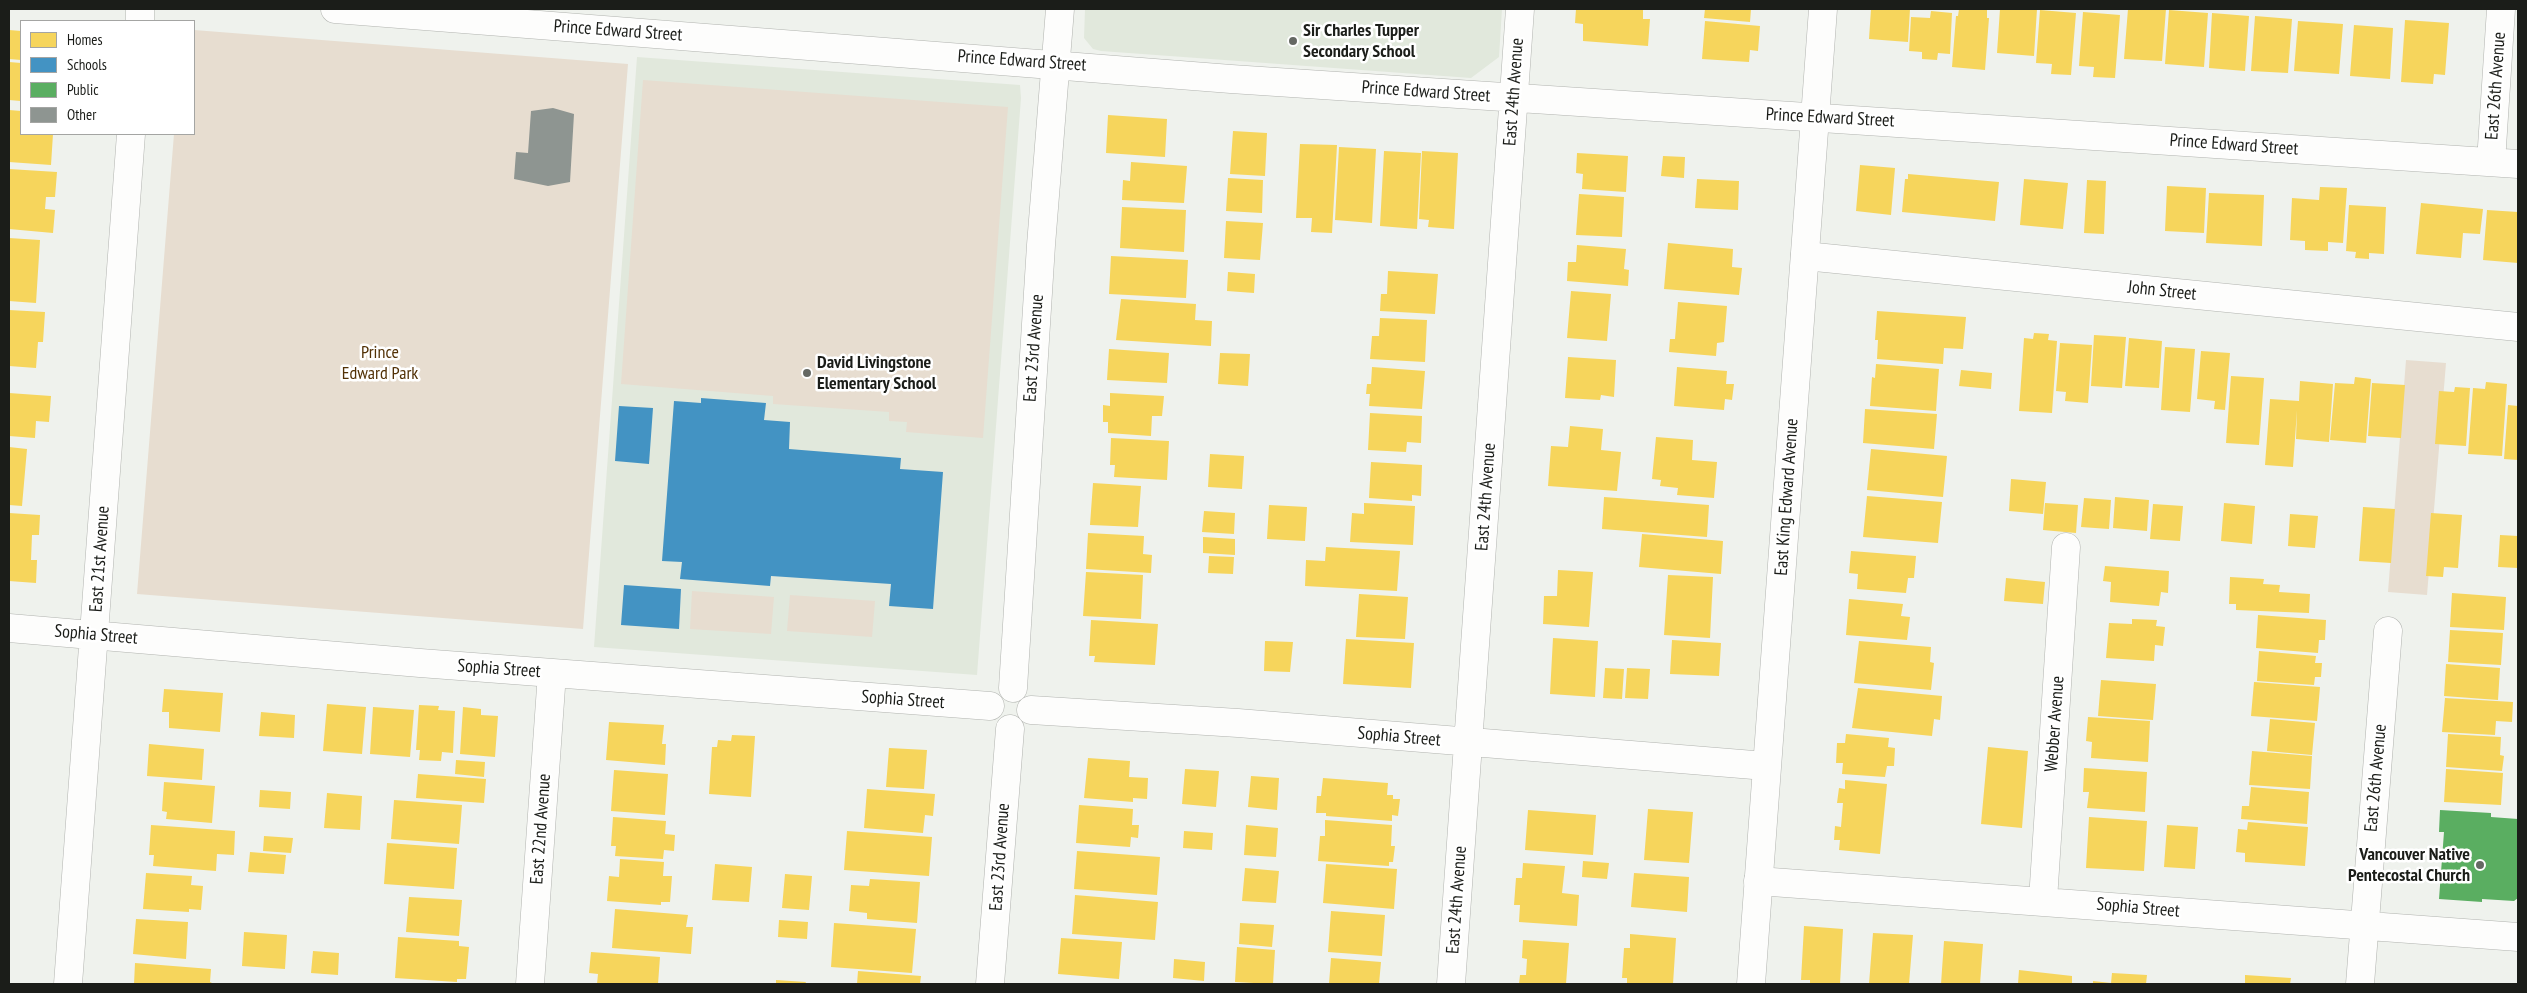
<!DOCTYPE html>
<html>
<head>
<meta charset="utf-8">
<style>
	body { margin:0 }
	#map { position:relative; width:2527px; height:993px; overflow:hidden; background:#eff2ed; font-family:"PT Sans Narrow",sans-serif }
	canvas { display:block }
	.frame { position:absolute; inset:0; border:10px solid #1b1d19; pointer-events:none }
	.legend { position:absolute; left:20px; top:20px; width:175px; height:115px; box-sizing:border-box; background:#fff; border:1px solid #a4a5a3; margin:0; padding:6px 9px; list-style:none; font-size:15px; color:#1b1d19 }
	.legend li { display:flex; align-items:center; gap:10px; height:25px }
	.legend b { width:25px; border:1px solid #a4a5a3 }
</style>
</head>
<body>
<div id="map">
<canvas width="2527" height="993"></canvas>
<div class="frame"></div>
<ul class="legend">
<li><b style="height:14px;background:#f6d55c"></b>Homes</li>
<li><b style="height:14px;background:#4393c3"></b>Schools</li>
<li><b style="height:14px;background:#5aae61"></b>Public</li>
<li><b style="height:14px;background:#8e9591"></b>Other</li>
</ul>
</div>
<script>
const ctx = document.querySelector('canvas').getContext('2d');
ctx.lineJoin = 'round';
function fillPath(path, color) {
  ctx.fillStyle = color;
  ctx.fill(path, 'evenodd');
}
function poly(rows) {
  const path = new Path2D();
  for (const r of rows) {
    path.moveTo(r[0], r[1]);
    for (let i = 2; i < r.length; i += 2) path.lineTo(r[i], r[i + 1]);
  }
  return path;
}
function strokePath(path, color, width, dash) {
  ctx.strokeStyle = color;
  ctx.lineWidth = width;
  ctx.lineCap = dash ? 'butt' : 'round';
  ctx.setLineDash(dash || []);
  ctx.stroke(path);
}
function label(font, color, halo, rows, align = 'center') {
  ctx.font = font + ' "PT Sans Narrow",sans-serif';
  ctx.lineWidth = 5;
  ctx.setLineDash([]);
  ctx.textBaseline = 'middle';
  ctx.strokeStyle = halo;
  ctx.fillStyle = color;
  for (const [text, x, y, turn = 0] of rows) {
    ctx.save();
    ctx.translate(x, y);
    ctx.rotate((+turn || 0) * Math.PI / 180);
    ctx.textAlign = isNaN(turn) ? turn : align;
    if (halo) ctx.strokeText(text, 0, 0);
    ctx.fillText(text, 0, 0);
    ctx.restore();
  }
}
fillPath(poly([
	[1085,9,1502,9,1499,57,1471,78,1101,51,1093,49,1084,38],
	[637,57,1020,85,1021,98,977,675,594,647]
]), '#e1e8dc');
fillPath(poly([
	[194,30,628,64,583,629,137,594,174,134,194,134],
	[643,80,1008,107,983,438,906,432,907,422,889,421,889,412,773,404,773,396,621,384],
	[2406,360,2446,363,2427,595,2388,592],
	[692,591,774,597,771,634,690,629],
	[790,595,875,601,872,637,787,631]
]), '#e7ddd0');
fillPath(poly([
	[1576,9,1643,9,1643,19,1650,19,1648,46,1583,41,1583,24,1575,23],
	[1705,9,1751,9,1750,22,1704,18],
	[1871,9,1910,9,1908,42,1869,39],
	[1959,9,1987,9,1987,18,1989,18,1985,70,1952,67,1956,16,1958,16],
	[2000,9,2037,9,2034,56,1997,53],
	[2128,9,2166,9,2162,61,2124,59],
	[2040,10,2076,13,2071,75,2051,74,2052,64,2036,63],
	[2169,10,2208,13,2204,67,2165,64],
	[1931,11,1952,13,1950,54,1938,53,1937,60,1922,59,1922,52,1909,51,1911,17,1930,18],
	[2083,12,2120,15,2115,78,2093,77,2094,67,2079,66],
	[2212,13,2249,16,2245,71,2209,68],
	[2255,16,2292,19,2288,73,2251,71],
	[2405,20,2449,23,2445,75,2434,74,2433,84,2401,82],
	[1705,21,1760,26,1758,51,1750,50,1749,62,1702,59],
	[2298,21,2343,24,2339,74,2294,71],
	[2354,25,2393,28,2390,79,2350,76],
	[9,30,21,31,21,60,9,59],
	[9,62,21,63,21,101,9,100],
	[9,110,21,111,21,134,53,134,51,165,9,162],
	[1108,115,1167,119,1165,157,1106,153],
	[1233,131,1267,133,1265,176,1230,174],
	[1300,144,1337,145,1332,233,1311,232,1312,218,1296,218],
	[1339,147,1376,149,1372,223,1335,220],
	[1384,151,1421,153,1417,229,1380,226],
	[1422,151,1458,153,1454,229,1428,227,1429,220,1419,219],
	[1577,153,1628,156,1626,192,1582,189,1583,174,1576,173],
	[1663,156,1685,157,1684,178,1661,176],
	[1131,162,1187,166,1184,203,1122,200,1123,180,1130,181],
	[1860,165,1895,168,1891,215,1856,211],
	[9,169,57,172,55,197,46,197,45,209,55,210,53,233,9,229],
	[1908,174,1999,182,1995,221,1902,212,1905,179,1908,179],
	[1228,178,1263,180,1262,213,1226,211],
	[1697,179,1739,181,1738,210,1695,208],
	[2024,179,2068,183,2063,229,2020,225],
	[2087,180,2106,181,2104,234,2084,233],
	[2167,186,2206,188,2204,233,2165,231],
	[2320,187,2347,188,2343,243,2328,242,2328,251,2305,250,2305,241,2290,240,2292,198,2319,200],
	[2209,193,2264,195,2262,246,2206,243],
	[1579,194,1624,197,1622,237,1576,235],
	[2421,203,2483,209,2480,234,2463,233,2461,258,2416,254],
	[2349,205,2386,207,2384,254,2369,253,2369,259,2355,258,2356,252,2346,251],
	[1122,207,1186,210,1184,252,1120,248],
	[2487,210,2518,212,2518,263,2483,260],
	[1226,221,1263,223,1260,260,1224,258],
	[9,238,40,240,36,303,9,301],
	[1668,243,1733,249,1732,267,1742,268,1739,295,1664,289],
	[1577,245,1626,249,1624,269,1629,270,1628,286,1567,281,1568,262,1576,262],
	[1111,256,1188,260,1186,298,1109,294],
	[1388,271,1438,274,1435,314,1380,311,1381,294,1387,294],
	[1228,272,1255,274,1254,293,1227,291],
	[1571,291,1611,294,1607,341,1567,338],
	[1121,299,1196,304,1195,320,1212,321,1211,346,1116,340],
	[1678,302,1727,306,1724,342,1717,343,1716,356,1669,352,1670,339,1675,339],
	[9,310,45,312,43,342,38,342,36,368,9,366],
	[1877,311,1966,317,1963,349,1944,348,1943,364,1877,359,1878,340,1875,340],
	[1380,318,1427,320,1425,362,1370,359,1372,336,1379,336],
	[2034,333,2049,334,2048,340,2057,341,2052,413,2019,411,2024,338,2033,339],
	[2094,335,2126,337,2122,388,2091,386],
	[2129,338,2162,341,2159,388,2125,386],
	[2060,343,2092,345,2088,403,2065,401,2066,392,2056,391],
	[2165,347,2195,349,2190,412,2161,410],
	[1109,349,1169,353,1167,383,1107,380],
	[2201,351,2230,353,2225,410,2214,409,2215,401,2197,399],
	[1220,353,1250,354,1248,386,1218,384],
	[1568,357,1616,360,1614,397,1601,395,1600,400,1565,398],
	[1876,364,1939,369,1936,411,1870,406,1872,377,1875,378],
	[1372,367,1425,371,1422,409,1369,406,1370,394,1366,394,1367,384,1371,384],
	[1677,367,1727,371,1726,384,1734,384,1732,400,1725,399,1724,410,1674,406],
	[1961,370,1992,373,1991,389,1959,386],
	[2231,376,2264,378,2259,445,2226,443],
	[2355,377,2371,379,2366,443,2330,440,2335,383,2354,384],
	[2300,381,2333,384,2329,442,2296,439,2297,410,2293,467,2265,465,2270,399,2299,401],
	[2486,382,2507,384,2502,456,2468,454,2473,388,2485,389],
	[2372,383,2405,385,2401,438,2368,436],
	[2455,387,2470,388,2466,446,2435,444,2439,391,2454,392],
	[9,393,51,396,49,422,36,421,35,438,9,436],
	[1110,393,1164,396,1162,416,1152,416,1151,436,1108,433,1108,422,1103,422,1103,405,1110,406],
	[2508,405,2518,406,2518,460,2504,459],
	[1865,409,1937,414,1934,449,1863,443],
	[1370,413,1422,416,1421,443,1407,442,1406,452,1368,450],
	[1570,426,1603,429,1601,450,1621,452,1617,491,1548,486,1551,446,1568,447],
	[1656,437,1693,440,1692,460,1717,462,1714,498,1677,495,1678,488,1660,486,1661,480,1652,479],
	[1111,438,1169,441,1167,480,1114,477,1115,465,1110,465],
	[9,447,27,449,22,506,9,505],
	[1871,449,1947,456,1943,497,1867,490],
	[1210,454,1244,456,1242,489,1208,487],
	[1371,462,1422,465,1421,496,1412,495,1412,501,1369,498],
	[2011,479,2046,482,2043,514,2009,511],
	[1093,483,1141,486,1138,527,1090,525],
	[1867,496,1942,502,1938,543,1863,537],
	[1604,497,1709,505,1707,537,1602,529],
	[2115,497,2149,500,2147,531,2113,528],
	[2084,498,2111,500,2109,529,2081,527],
	[1364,503,1415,506,1413,545,1350,542,1352,513,1364,514],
	[2045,503,2078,505,2076,533,2043,530],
	[2224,503,2255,506,2252,544,2221,541],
	[2153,504,2183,506,2180,541,2150,539],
	[1269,505,1307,507,1305,541,1267,539],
	[2363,507,2395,509,2391,563,2359,561],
	[1204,511,1235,513,1234,534,1202,532],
	[9,513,40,515,39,535,32,535,31,560,37,560,36,583,9,581],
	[2431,513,2462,515,2458,568,2444,567,2443,577,2426,576],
	[2290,514,2318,516,2315,548,2288,546],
	[1088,533,1144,536,1143,554,1152,555,1151,573,1086,569],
	[1642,534,1723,541,1721,574,1639,567],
	[2500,535,2518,536,2518,568,2498,567],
	[1203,537,1235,539,1235,555,1203,553],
	[1326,547,1400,551,1397,591,1305,586,1306,560,1325,561],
	[1851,551,1916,556,1914,578,1908,578,1906,593,1857,589,1858,574,1849,573],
	[1209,556,1234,557,1233,574,1208,573],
	[2105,566,2169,571,2168,593,2161,592,2159,606,2110,602,2111,582,2103,581],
	[1558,570,1593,572,1589,627,1543,624,1544,596,1557,596],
	[1086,572,1143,575,1141,619,1083,616],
	[1668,575,1713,577,1710,638,1664,635],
	[2230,577,2264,579,2263,584,2280,585,2279,592,2310,594,2309,613,2236,610,2236,604,2229,604],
	[2006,578,2045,582,2043,604,2004,601],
	[2452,593,2506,597,2504,630,2450,627],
	[1359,594,1408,597,1405,639,1356,637],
	[1849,599,1903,604,1901,616,1910,617,1907,640,1846,635],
	[2258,615,2326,620,2325,640,2319,640,2318,653,2256,648],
	[2132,619,2157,620,2156,626,2165,627,2163,646,2155,645,2154,661,2106,658,2109,623,2132,624],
	[1091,620,1158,624,1155,665,1094,662,1095,656,1089,656],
	[2450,630,2503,633,2501,665,2448,662],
	[1553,638,1598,641,1595,697,1550,694],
	[1346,639,1414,643,1411,688,1343,684],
	[1672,640,1721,643,1719,676,1670,674],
	[1265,641,1293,642,1290,672,1264,671],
	[1859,641,1931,647,1930,662,1934,663,1931,690,1854,683],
	[2259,651,2316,656,2315,663,2322,663,2321,677,2315,677,2314,685,2257,681],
	[2446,664,2500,668,2498,700,2444,696],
	[1605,668,1624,669,1622,699,1603,698],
	[1627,668,1650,669,1648,699,1625,698],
	[2101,680,2156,684,2153,720,2098,716],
	[2254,682,2320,687,2317,721,2251,716],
	[1858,688,1942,696,1940,720,1934,719,1932,736,1852,728],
	[164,689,223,693,220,732,169,728,169,712,162,712],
	[2445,698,2513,702,2512,722,2496,721,2495,735,2442,732],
	[327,704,366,707,362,754,323,751],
	[419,705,439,706,438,710,455,711,453,753,442,752,441,761,419,760,420,750,416,750],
	[373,707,414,710,410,757,370,754],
	[463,707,481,709,481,715,498,716,495,757,460,754],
	[261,712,295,715,294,738,259,736],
	[2088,717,2150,721,2148,762,2091,758,2092,742,2086,741],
	[2270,719,2315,723,2312,755,2267,751],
	[609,722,664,725,662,744,666,744,665,765,606,760],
	[1846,734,1889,738,1888,747,1895,748,1894,766,1887,766,1885,777,1842,774,1843,763,1836,763,1837,743,1845,743],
	[2448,734,2501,737,2500,755,2504,756,2502,771,2446,767],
	[732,735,755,736,751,797,709,794,712,747,717,747,718,740,731,741],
	[149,744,204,749,202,780,147,776],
	[1988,747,2028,751,2022,828,1981,824],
	[889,748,927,750,924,789,886,787],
	[2252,751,2312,756,2310,789,2249,785],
	[1088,758,1130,761,1129,777,1148,778,1147,799,1133,798,1133,802,1084,798],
	[456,760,485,762,484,777,455,774],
	[2084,768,2147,772,2145,812,2087,808,2089,792,2083,792],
	[1185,769,1219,771,1216,807,1182,804],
	[2446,769,2503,773,2501,805,2444,802],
	[614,770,668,774,665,815,611,811],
	[418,774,486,779,484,803,416,798],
	[1251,776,1279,778,1277,810,1248,807],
	[1323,778,1388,783,1387,795,1393,795,1393,799,1400,799,1398,816,1392,815,1392,821,1326,816,1326,813,1316,813,1317,796,1321,796],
	[1845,780,1887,784,1880,854,1839,850,1840,840,1834,840,1835,826,1841,827,1843,803,1837,803,1839,788,1845,789],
	[164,782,215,786,212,823,166,819,167,812,162,811],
	[2251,787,2309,792,2307,824,2241,819,2242,806,2249,806],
	[867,789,935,794,933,816,925,815,923,833,864,828],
	[260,790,291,792,290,809,259,807],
	[327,793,362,796,360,830,324,828],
	[394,800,462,805,459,844,391,839],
	[1079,805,1133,809,1132,825,1139,825,1138,838,1131,837,1130,847,1076,843],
	[1648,809,1693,812,1689,863,1644,860],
	[1528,810,1596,815,1593,855,1525,850],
	[613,817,666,821,665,834,675,835,674,851,664,850,663,859,615,856,616,846,611,846],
	[2089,817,2147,821,2144,871,2086,868],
	[1325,820,1392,825,1391,846,1395,846,1393,862,1389,862,1389,866,1318,861,1320,836,1325,836],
	[2248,822,2308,827,2305,866,2245,862,2245,853,2236,852,2238,829,2247,830],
	[151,825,235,831,234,855,217,854,216,871,153,866,154,855,149,855],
	[1246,825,1278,828,1276,857,1244,855],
	[2167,825,2198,827,2195,869,2164,867],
	[847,831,932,837,929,876,844,870],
	[1184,831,1213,833,1212,850,1183,848],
	[264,836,293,838,291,853,263,851],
	[387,843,457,848,454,889,384,884],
	[1077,851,1160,857,1157,895,1074,889],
	[250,852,286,855,284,874,248,872],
	[620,859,664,862,663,876,672,876,670,902,661,902,661,905,607,901,609,876,619,877],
	[1583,861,1609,863,1607,879,1582,877],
	[1523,863,1565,866,1562,893,1579,895,1577,926,1519,922,1520,905,1514,905,1516,878,1522,878],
	[715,864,752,867,749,902,712,900],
	[1326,864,1397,869,1394,909,1323,903],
	[1245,868,1279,871,1276,903,1242,901],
	[146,873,192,876,191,885,203,886,201,910,189,909,189,912,143,909],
	[1634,873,1689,877,1687,912,1631,907],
	[785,874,812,876,809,910,782,908],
	[870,879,920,882,917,923,867,919,867,913,849,911,851,885,869,886],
	[1075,895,1158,902,1155,940,1072,934],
	[409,897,462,900,459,936,406,932],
	[615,909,688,915,686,927,693,927,691,954,612,948],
	[1331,911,1385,915,1382,956,1328,952],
	[136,919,188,922,186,959,133,954],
	[779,920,808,922,807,939,778,937],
	[834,923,916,929,912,973,831,967],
	[1240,923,1274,925,1272,947,1239,944],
	[1804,926,1843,929,1840,984,1810,984,1810,980,1801,980],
	[244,932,287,935,285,969,242,966],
	[1873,933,1913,935,1909,984,1869,984],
	[1630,934,1676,938,1673,984,1627,984,1627,978,1622,978,1624,948,1630,948],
	[398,937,459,941,459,946,469,947,466,979,457,979,457,982,395,978],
	[1061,938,1122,942,1119,979,1058,974],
	[1523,940,1569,943,1566,984,1519,984,1520,975,1526,975,1527,959,1522,958],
	[1944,941,1983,944,1980,984,1941,984],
	[1237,947,1275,950,1273,984,1235,982],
	[313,951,339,953,338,975,311,973],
	[591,952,660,957,658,984,597,984,598,974,589,973],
	[1331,958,1381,962,1379,984,1329,984],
	[1174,959,1205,962,1204,981,1173,978],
	[135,963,211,969,210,982,214,984,134,984],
	[2019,970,2072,976,2072,984,2018,984],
	[858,971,921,976,920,984,857,984],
	[2112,973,2147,975,2146,984,2093,984,2093,981,2111,983],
	[2245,975,2291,978,2290,984,2245,984],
	[776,980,806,982,805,984,776,984]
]), '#f6d55c');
fillPath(poly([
	[701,398,766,403,764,420,790,422,789,449,901,458,900,469,943,472,933,609,889,606,891,584,771,576,770,586,680,579,682,562,662,561,674,401,701,403],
	[619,406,653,408,649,464,615,461],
	[624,585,681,589,679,629,621,625]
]), '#4393c3');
fillPath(poly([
	[2440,810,2491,813,2491,817,2518,819,2518,898,2514,901,2482,899,2482,902,2439,899,2444,832,2439,832]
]), '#5aae61');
fillPath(poly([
	[553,108,574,114,570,182,548,186,514,179,516,152,528,153,531,111]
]), '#8e9591');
const street = poly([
	[335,9,1231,79,2518,164],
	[140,21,140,9],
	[2491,162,2501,9],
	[1805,256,2518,327],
	[9,628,420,663,990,706],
	[1013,688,1041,245,1060,9],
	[1031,710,1238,723,1766,766],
	[1758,881,2518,937],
	[2043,900,2066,547],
	[68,984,131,134],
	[530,984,552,673],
	[990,984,1010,729],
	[1451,984,1520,9],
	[2360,984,2388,631]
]);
const secondary = poly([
	[1751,984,1823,9]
]);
strokePath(street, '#b1b3af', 29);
strokePath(secondary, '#b1b3af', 29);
strokePath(street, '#fdfdfc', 28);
strokePath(secondary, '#fdfdfc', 28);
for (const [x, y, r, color] of [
	[1293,41,5,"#656863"],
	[807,373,5,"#656863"],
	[2480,865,5,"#656863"]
]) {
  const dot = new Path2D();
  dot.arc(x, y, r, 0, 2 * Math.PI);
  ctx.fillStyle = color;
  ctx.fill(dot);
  strokePath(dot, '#fff', 2);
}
label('18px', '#1b1d19', '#fff', [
	["Prince Edward Street",618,31,4],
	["Prince Edward Street",1022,61,4],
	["East 26th Avenue",2496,86,-86],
	["Prince Edward Street",1426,92,4],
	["East 24th Avenue",1514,92,-86],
	["Prince Edward Street",1830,118,3],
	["Prince Edward Street",2234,145,4],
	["John Street",2162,291,6],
	["East 23rd Avenue",1034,348,-86],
	["East 24th Avenue",1486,497,-86],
	["East King Edward Avenue",1787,497,-86],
	["East 21st Avenue",100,559,-86],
	["Sophia Street",96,635,5],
	["Sophia Street",499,669,4],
	["Sophia Street",903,700,4],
	["Webber Avenue",2055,724,-86],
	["Sophia Street",1399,737,5],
	["East 26th Avenue",2376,778,-85],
	["East 22nd Avenue",541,829,-86],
	["East 23rd Avenue",1000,857,-86],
	["East 24th Avenue",1457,900,-86],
	["Sophia Street",2138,908,5]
]);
label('bold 18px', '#1b1d19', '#fff', [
	["Sir Charles Tupper",1303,31],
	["Secondary School",1303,52],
	["David Livingstone",817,363],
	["Elementary School",817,384],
	["Vancouver Native",2470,855,"right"],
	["Pentecostal Church",2470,876,"right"]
], 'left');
label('18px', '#523106', '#fff', [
	["Prince",380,353],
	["Edward Park",380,374]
]);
</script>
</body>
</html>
